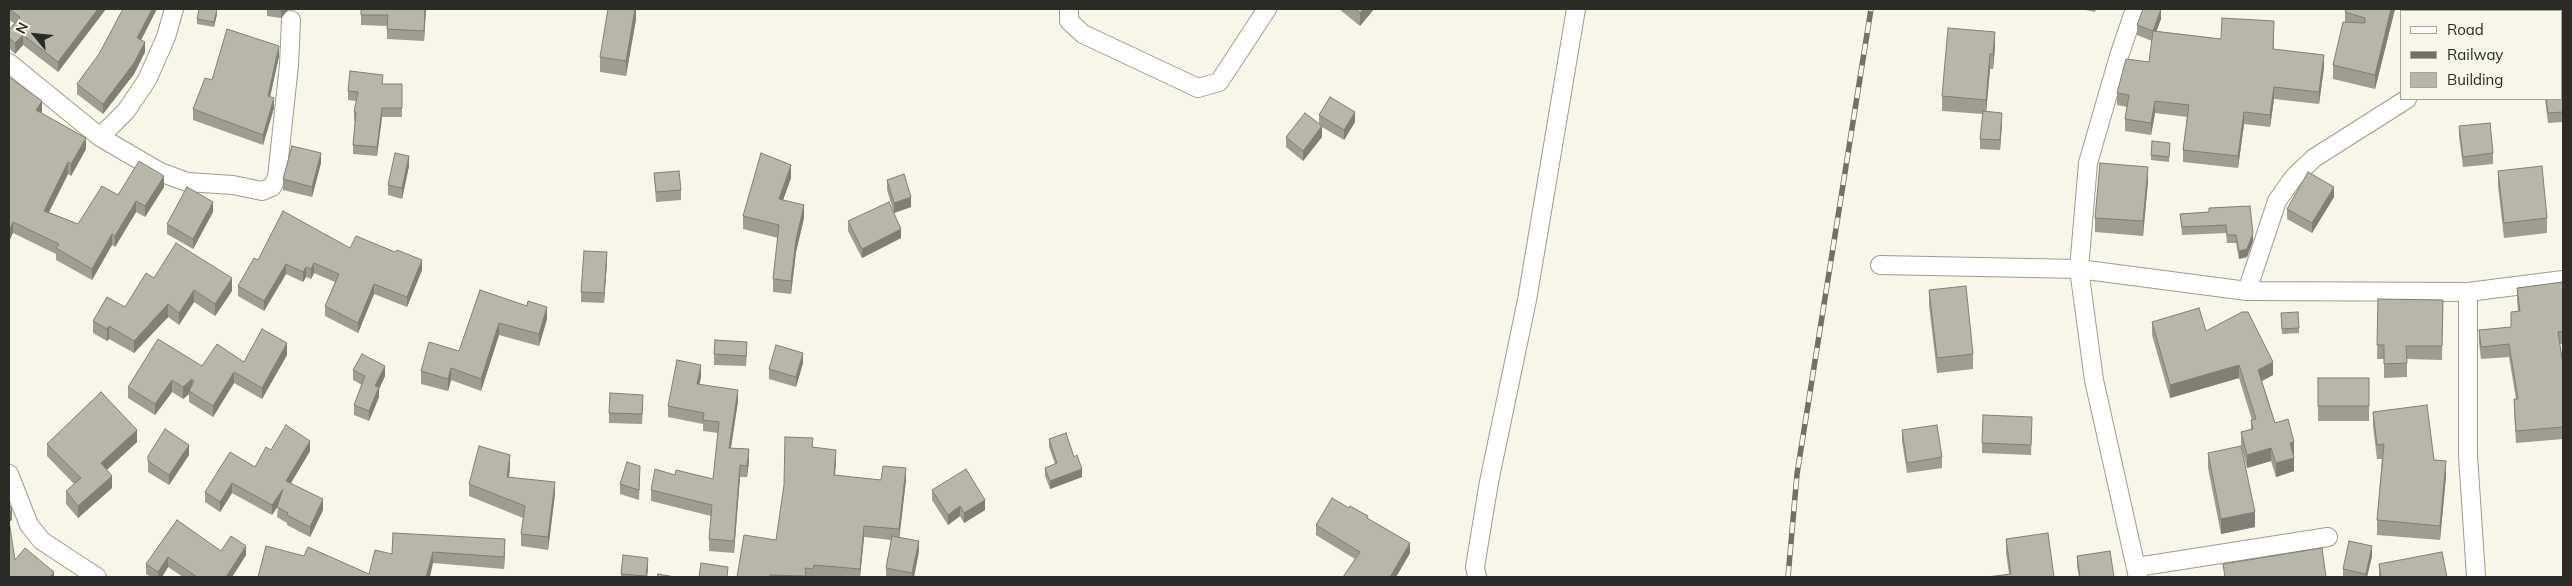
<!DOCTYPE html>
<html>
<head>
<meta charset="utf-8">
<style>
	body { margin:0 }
	#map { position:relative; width:2572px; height:586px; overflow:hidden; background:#f7f6e8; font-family:Mulish,sans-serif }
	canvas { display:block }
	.frame { position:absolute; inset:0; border:10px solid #2b2b26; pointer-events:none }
	.legend { position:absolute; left:2400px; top:10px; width:162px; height:90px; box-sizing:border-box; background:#f7f6e8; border:1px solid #a5a59a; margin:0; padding:6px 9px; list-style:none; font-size:15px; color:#2b2b26 }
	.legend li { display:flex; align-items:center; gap:10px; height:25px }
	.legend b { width:25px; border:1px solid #a5a59a }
	.north { position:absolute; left:10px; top:10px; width:50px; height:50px; -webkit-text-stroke:4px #f7f6e8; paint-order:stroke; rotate:298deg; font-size:14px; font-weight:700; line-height:20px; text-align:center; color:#2b2b26 }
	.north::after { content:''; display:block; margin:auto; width:18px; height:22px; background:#2b2b26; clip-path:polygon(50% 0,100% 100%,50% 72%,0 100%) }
</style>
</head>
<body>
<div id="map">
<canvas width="2572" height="586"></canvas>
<div class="frame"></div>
<ul class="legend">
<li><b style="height:6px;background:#fff"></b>Road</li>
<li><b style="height:6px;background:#707068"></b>Railway</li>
<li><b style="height:14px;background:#b7b6a8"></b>Building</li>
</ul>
<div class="north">N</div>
</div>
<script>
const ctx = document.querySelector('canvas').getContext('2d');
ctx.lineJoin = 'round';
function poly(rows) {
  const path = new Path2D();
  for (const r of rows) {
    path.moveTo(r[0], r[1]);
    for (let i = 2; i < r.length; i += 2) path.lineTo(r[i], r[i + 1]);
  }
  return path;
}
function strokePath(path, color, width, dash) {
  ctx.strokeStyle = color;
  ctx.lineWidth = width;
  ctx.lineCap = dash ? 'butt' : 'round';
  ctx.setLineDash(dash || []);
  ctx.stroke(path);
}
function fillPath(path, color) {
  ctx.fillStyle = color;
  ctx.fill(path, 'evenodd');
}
const minor = poly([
	[1069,9,1069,21,1083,34,1198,88,1219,82,1267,9],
	[2135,9,2119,56,2088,163,2079,269,2094,380,2138,577],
	[2555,11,2561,9],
	[9,63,100,137,160,172,187,182,233,185,262,191,272,187,277,177,289,65,291,20],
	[100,137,126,111,147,80,166,37,174,9],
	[1880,265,2079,269,2247,291,2468,292],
	[2247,291,2277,201,2294,177,2314,158,2407,99],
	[9,474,29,525,42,541,97,577],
	[2137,567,2328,537],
	[1477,577,1475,567,1489,482,1527,300,1576,9],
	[2476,577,2468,455,2468,292,2563,280]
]);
strokePath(minor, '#9d9c8f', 20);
strokePath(minor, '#fff', 18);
const rail = poly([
	[1788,577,1797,474,1871,9]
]);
strokePath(rail, '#707068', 5.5);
strokePath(rail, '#f7f6e8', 4, [11]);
fillPath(poly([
	[9,9,106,9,58,72,23,45,15,54,9,48,9,30,14,23,9,20],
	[267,9,288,9,288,10,281,18,267,16],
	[361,9,426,9,424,41,387,39,387,26,361,25],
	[636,9,636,19,626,76,600,72,600,57],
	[1339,9,1374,9,1360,26],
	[2081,9,2096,9,2095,12],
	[2395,9,2375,89,2333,79,2333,65,2345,22,2345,12],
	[2409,9,2450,9,2448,11,2413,11],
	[217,14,214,27,197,24,197,19],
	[2161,19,2156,31,2221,39,2274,33,2274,49,2324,67,2319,104,2274,99,2270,127,2244,124,2238,168,2183,162,2183,150,2187,117,2155,113,2151,135,2125,131,2125,119,2127,107,2117,105,2117,93,2149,62,2152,41,2137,35,2137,25],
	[142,40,145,52,134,74,103,114,77,94,77,84,99,54],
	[1995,47,1993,69,1990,69,1986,112,2002,123,2000,150,1980,149,1980,139,1983,114,1942,111,1942,96],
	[279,56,270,97,274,108,263,145,193,120,193,109],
	[2563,74,2563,122,2548,123,2545,99,2561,99],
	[9,77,42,112,41,113,86,149,71,176,68,174,49,212,78,224,118,195,164,187,145,217,136,212,115,247,112,245,92,280,56,260,56,254,13,233],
	[383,84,402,84,402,117,382,117,377,156,353,154,353,145,355,121,354,121,354,112,356,101,348,100,348,91],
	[1319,115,1355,122,1344,140,1322,127,1322,137,1303,161,1286,147,1286,137,1319,124],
	[2459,126,2493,153,2493,164,2463,167,2459,136],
	[2170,148,2169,162,2151,160,2151,155],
	[321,163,312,197,283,190,283,179],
	[409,166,402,199,388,195,388,185],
	[2498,171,2547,218,2547,233,2504,238,2498,186],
	[654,173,681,190,681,200,656,202],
	[791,178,783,200,804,218,796,252,791,294,773,292,773,279,778,238,743,229,743,216],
	[887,180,911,207,894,213,887,190],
	[2148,181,2143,236,2095,232,2095,218],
	[2334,197,2312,233,2287,219,2287,209],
	[2209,208,2253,241,2247,257,2239,259,2236,243,2227,243,2226,233,2182,235,2180,214,2209,212],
	[213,212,193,249,167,234,167,224],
	[848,221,901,238,862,258,848,231],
	[350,248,422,270,407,307,374,294,358,333,325,316,325,306,335,282,314,273,311,279,306,277,303,282,286,274,264,311,238,296,238,286,258,260],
	[607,262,604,303,581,302,581,292],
	[154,278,232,291,215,316,194,302,179,325,168,317,134,353,109,339,107,341,93,333,93,321,125,307],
	[2563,282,2563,344,2560,344,2563,365,2563,439,2516,443,2514,411,2514,399,2516,399,2509,357,2481,359,2479,342,2479,330,2511,327,2518,311,2517,300,2517,288],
	[480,290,547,319,539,346,499,335,481,391,451,380,448,391,421,384,421,371,459,351],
	[1929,290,1973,354,1973,369,1937,373,1929,305],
	[2378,299,2443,300,2442,360,2407,359,2407,377,2384,378,2384,359,2377,359],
	[2281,313,2299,328,2299,333,2282,334],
	[2152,322,2206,331,2273,375,2262,381,2275,423,2294,455,2293,455,2294,471,2276,477,2271,461,2247,468,2241,445,2241,432,2251,429,2251,420,2252,420,2239,378,2170,398,2152,335],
	[747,352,746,366,714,365,714,354],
	[287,355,262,399,234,383,213,417,189,402,189,394,183,399,172,392,155,415,128,398,128,387,202,366,244,362],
	[803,363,796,387,769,379,769,369],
	[353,370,385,376,379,389,379,397,369,421,354,415,354,405,362,385,353,380],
	[701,377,699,384,738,401,731,448,749,461,747,477,740,477,734,553,709,551,709,539,711,516,651,501,651,490,675,475,713,479,718,433,703,431,703,424,668,417,668,406],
	[2318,378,2369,378,2369,421,2318,421],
	[643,405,642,424,609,423,609,413],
	[2373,412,2434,460,2446,476,2440,540,2377,535,2377,520,2382,459,2377,459,2373,426],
	[2032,427,2031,455,1982,453,1982,443],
	[1902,430,1942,457,1942,468,1907,473,1902,441],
	[1049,439,1074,457,1082,477,1050,489,1045,476,1045,468,1055,464,1049,447],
	[137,442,107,470,112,488,78,518,66,504,66,491,74,484,47,456,47,444],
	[813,447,836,461,835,476,881,480,906,480,899,537,919,551,914,577,886,577,886,568,891,540,864,537,860,577,737,577,776,540],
	[271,450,310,451,291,483,323,510,310,537,287,525,287,523,277,517,278,506,272,515,232,493,220,512,205,502,205,492,255,467],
	[2208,453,2255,527,2221,534,2208,468],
	[189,455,169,485,148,472,148,456],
	[510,468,509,477,555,494,548,550,521,546,521,534,523,518,469,496,469,484],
	[640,476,639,500,620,494,620,484],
	[932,490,985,510,964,523,960,516,948,525,932,500],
	[1368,519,1410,553,1396,577,1343,577,1355,559,1316,535,1316,525],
	[177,520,221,551,246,555,232,577,183,577,168,567,162,577,151,577,146,574,146,564],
	[393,533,505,551,504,569,433,563,369,574,392,554],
	[2006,539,2054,577,2009,574,2006,553],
	[2077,556,2114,577,2079,577,2077,566],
	[2372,556,2367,577,2343,577,2343,569],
	[2379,564,2447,577,2379,577],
	[648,568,647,577,621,577,621,574]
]), '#9d9d90');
fillPath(poly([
	[98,9,106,9,58,72,58,62],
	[152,9,157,9,137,48,137,38],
	[217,9,217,14,214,27,214,22],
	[281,9,288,9,288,10,281,18],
	[425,9,426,9,424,41,424,31],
	[635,9,636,9,636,19,626,76,626,61],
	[1364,9,1374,9,1360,26,1360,13],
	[2161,9,2161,19,2153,41,2153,31],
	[2391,9,2395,9,2375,89,2375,75],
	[2441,9,2450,9,2448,11,2439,11],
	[1995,32,1995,47,1993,69,1993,54],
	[23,35,23,45,15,54,15,43],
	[145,42,145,52,134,74,103,114,103,104],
	[279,46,279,56,268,106,268,96],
	[1990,54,1990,69,1986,114,1986,100],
	[2324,55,2324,67,2319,104,2319,92],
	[2274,87,2274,99,2270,127,2270,115],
	[274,98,274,108,263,145,263,135],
	[42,101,42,112,36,121,36,110],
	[2155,101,2155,113,2151,135,2151,123],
	[382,108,382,117,377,156,377,147],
	[1355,112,1355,122,1344,140,1344,130],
	[2244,112,2244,124,2238,168,2238,156],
	[2002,113,2002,123,2000,150,2000,140],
	[1322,126,1322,137,1303,161,1303,151],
	[86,138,86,149,71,176,71,164],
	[321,153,321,163,312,197,312,187],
	[409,156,409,166,402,199,402,188],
	[68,162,68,174,44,222,44,211],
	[791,165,791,178,779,211,779,199],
	[2148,167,2148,181,2143,236,2143,221],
	[164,176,164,187,145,217,145,206],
	[2334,187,2334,197,2312,233,2312,223],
	[911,197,911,207,894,213,894,203],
	[136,201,136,212,115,247,115,236],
	[213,202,213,212,193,249,193,239],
	[804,205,804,218,796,252,791,294,791,281,796,240],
	[13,222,13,233,9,242,9,231],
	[901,229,901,238,862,258,862,249],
	[2253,233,2253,241,2247,257,2239,259,2239,251],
	[112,234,112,245,92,280,92,269],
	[607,252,607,262,604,303,604,293],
	[422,260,422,270,407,307,407,297],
	[314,263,314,273,311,279,311,269],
	[286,264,286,274,264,311,264,301],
	[306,267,306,277,303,282,303,272],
	[232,278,232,291,215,316,215,304],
	[374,284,374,294,358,333,358,323],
	[194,290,194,302,179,325,179,313],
	[168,304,168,317,134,353,134,341],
	[547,307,547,319,539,346,539,334],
	[499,323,499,335,481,391,481,379],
	[109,326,109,339,107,341,107,329],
	[287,343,287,355,262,399,262,388],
	[803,353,803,363,796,387,796,377],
	[2273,362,2273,375,2258,383,2258,370],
	[701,365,701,377,697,396,697,384],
	[2239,365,2239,378,2170,398,2170,385],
	[385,366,385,376,379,389,379,397,369,421,369,411,375,386],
	[451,368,451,380,448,391,448,379],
	[234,372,234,383,213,417,213,406],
	[192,379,192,391,189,391,189,394,183,399,183,387],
	[172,380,172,392,155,415,155,404],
	[738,390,738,401,729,459,729,448],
	[137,430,137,442,101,475,101,463],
	[310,441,310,451,286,491,286,481],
	[2294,442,2294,455,2290,456,2290,443],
	[189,445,189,455,169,485,169,475],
	[2271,448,2271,461,2247,468,2247,455],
	[749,449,749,461,747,477,747,466],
	[836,450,836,461,834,487,834,475],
	[510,455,510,468,507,489,507,477],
	[2294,458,2294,471,2276,477,2276,463],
	[2446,461,2446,476,2440,540,2440,526],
	[740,465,740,477,734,553,734,541],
	[906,468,906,480,899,541,899,529],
	[1082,469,1082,477,1050,489,1050,481],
	[112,476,112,488,78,518,78,506],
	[555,482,555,494,548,550,548,537],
	[232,483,232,493,220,512,220,502],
	[283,489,283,499,272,515,272,505],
	[323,499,323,510,310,537,310,527],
	[985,500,985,510,964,523,964,513],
	[960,506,960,516,948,525,948,515],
	[12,510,12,520,9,522,9,512],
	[2255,512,2255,527,2221,534,2221,519],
	[864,526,864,537,860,577,860,569],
	[505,539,505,551,504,569,504,557],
	[919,541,919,551,914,577,912,577,912,573],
	[1410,543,1410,553,1396,577,1390,577],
	[246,546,246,555,232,577,226,577],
	[2372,546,2372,556,2367,577,2366,577,2366,574],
	[433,552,433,563,430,577,426,577],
	[168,557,168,567,162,577,158,577,158,572],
	[648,558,648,568,647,577,646,577],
	[54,572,54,577,50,577]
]), '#807f76');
const building = poly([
	[9,9,98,9,58,62,23,35,15,43,9,38,9,30,20,17,9,9],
	[123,9,152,9,137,38,145,42,134,63,103,104,77,84,99,54,123,9],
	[199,9,217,9,214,22,197,19,199,9],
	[361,9,425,9,424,31,387,29,388,15,361,15,361,9],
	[608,9,635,9,626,61,600,57,608,9],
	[1355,9,1364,9,1360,13,1355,9],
	[2143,9,2161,9,2153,31,2137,25,2143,9],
	[2346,9,2391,9,2375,75,2333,65,2343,22,2365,23,2365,18,2345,12,2346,9],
	[2431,9,2441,9,2439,11,2435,11,2431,9],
	[2222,18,2274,21,2273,49,2324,55,2319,92,2274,87,2270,115,2244,112,2238,156,2183,150,2189,105,2155,101,2151,123,2125,119,2129,95,2117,93,2126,59,2149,62,2153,31,2221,39,2222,18],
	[1948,28,1995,32,1993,54,1990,54,1986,100,1942,96,1948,28],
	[227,29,279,46,268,96,274,98,263,135,193,109,205,78,212,80,227,29],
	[350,71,383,75,382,84,402,84,402,108,382,108,377,147,353,145,356,112,354,112,358,92,348,91,350,71],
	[2563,74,2563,112,2548,113,2546,99,2561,99,2561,75,2563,74],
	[9,77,42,101,36,110,86,138,71,164,68,162,44,211,78,224,102,186,118,195,139,161,164,176,145,206,136,201,115,236,112,234,92,269,56,248,59,244,13,222,9,231,9,77],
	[1330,97,1355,112,1344,130,1319,115,1330,97],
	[1983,111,2002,113,2000,140,1980,139,1983,111],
	[1305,113,1322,126,1303,151,1286,137,1305,113],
	[2490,123,2493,153,2463,157,2459,126,2490,123],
	[2152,141,2170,143,2169,157,2151,155,2152,141],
	[292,146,321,153,312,187,283,179,292,146],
	[395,153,409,156,402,188,388,185,395,153],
	[761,153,791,165,779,199,804,205,796,240,791,281,773,279,779,225,743,216,761,153],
	[2100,163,2148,167,2143,221,2095,218,2100,163],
	[2542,166,2547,218,2504,223,2498,171,2542,166],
	[679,171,681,190,656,192,654,173,679,171],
	[2308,172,2334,187,2312,223,2287,209,2308,172],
	[904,174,911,197,894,203,887,180,904,174],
	[187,187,213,202,193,239,167,224,187,187],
	[889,202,901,229,862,249,848,221,889,202],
	[2250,206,2253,233,2247,249,2239,251,2236,235,2227,235,2226,225,2182,227,2180,214,2209,212,2209,208,2250,206],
	[283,211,350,248,356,236,395,252,397,250,422,260,407,297,374,284,358,323,325,306,339,274,314,263,311,269,306,267,303,272,286,264,264,301,238,286,254,258,258,260,283,211],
	[176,243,232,278,215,304,194,290,179,313,168,304,134,341,109,326,107,329,93,321,107,297,125,307,146,273,154,278,176,243],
	[584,251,607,252,604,293,581,292,584,251],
	[2563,282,2563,331,2558,332,2563,365,2563,427,2516,431,2514,399,2518,399,2509,344,2481,347,2479,330,2511,327,2511,312,2520,311,2517,288,2563,282],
	[1966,286,1973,354,1937,358,1929,290,1966,286],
	[480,290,527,306,528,301,547,307,539,334,499,323,481,379,451,368,448,379,421,371,429,342,459,351,480,290],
	[2378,299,2443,300,2442,346,2406,346,2407,363,2384,364,2384,345,2377,345,2378,299],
	[2199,308,2206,331,2242,312,2248,312,2273,362,2258,370,2275,423,2288,419,2294,442,2290,443,2294,458,2276,463,2271,448,2247,455,2241,432,2253,429,2251,420,2256,419,2239,365,2170,385,2152,322,2199,308],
	[2298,312,2299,328,2282,329,2281,313,2298,312],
	[262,329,287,343,262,388,234,372,213,406,189,391,194,381,192,379,183,387,172,380,155,404,128,387,158,339,202,366,217,344,244,362,262,329],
	[715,340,747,342,746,356,714,354,715,340],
	[776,345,803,353,796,377,769,369,776,345],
	[362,354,385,366,375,386,379,387,369,411,354,405,365,376,353,370,362,354],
	[677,360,701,365,697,384,738,390,729,448,749,449,747,466,740,465,734,541,709,539,712,505,651,490,655,469,675,475,676,470,713,479,719,422,703,420,704,413,668,406,677,360],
	[2318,378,2369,378,2369,406,2318,406,2318,378],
	[101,392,137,430,101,463,112,476,78,506,66,491,81,478,47,444,101,392],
	[610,393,643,395,642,414,609,413,610,393],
	[2427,405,2434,460,2446,461,2440,526,2377,520,2384,444,2377,445,2373,412,2427,405],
	[1983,415,2032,417,2031,445,1982,443,1983,415],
	[286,425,310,441,286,481,323,499,310,527,287,515,288,513,277,507,283,489,272,505,232,483,220,502,205,492,230,452,255,467,266,447,271,450,286,425],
	[1937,425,1942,457,1907,463,1902,430,1937,425],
	[165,429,189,445,169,475,148,461,148,456,165,429],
	[1066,433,1074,457,1077,455,1082,469,1050,481,1045,468,1057,463,1049,439,1066,433],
	[785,437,813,438,812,447,836,450,834,475,881,480,883,466,906,468,899,529,864,526,860,569,814,565,813,569,805,568,806,576,770,575,770,577,737,577,744,535,776,540,784,485,785,437],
	[479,446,510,455,507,477,555,482,548,537,521,534,525,506,469,484,479,446],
	[2241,446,2255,512,2221,519,2208,453,2241,446],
	[627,462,640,466,639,490,620,484,627,462],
	[966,469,985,500,964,513,960,506,948,515,932,490,966,469],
	[1332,498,1349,508,1350,506,1368,516,1367,518,1410,543,1390,577,1343,577,1360,552,1316,525,1332,498],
	[9,504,12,510,9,512,9,504],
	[177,520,221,551,231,536,246,546,226,577,197,577,168,557,158,572,146,564,177,520],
	[9,521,15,560,25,548,54,572,50,577,9,577,9,521],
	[393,533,505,539,504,557,433,552,426,577,258,577,266,546,304,556,308,547,369,574,375,550,392,554,393,533],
	[2048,533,2054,577,1987,577,2011,574,2006,539,2048,533],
	[892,536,919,541,912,573,886,568,892,536],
	[2349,541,2372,546,2366,574,2343,569,2349,541],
	[2322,548,2326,577,2225,577,2223,564,2322,548],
	[2110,551,2114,577,2080,577,2077,556,2110,551],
	[2442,552,2447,577,2381,577,2379,564,2442,552],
	[623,555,648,558,646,576,621,574,623,555],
	[701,563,728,567,727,577,699,577,701,563],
	[658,574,675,577,657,577,658,574]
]);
fillPath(building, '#b7b6a8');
strokePath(building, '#807f76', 1);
</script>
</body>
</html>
